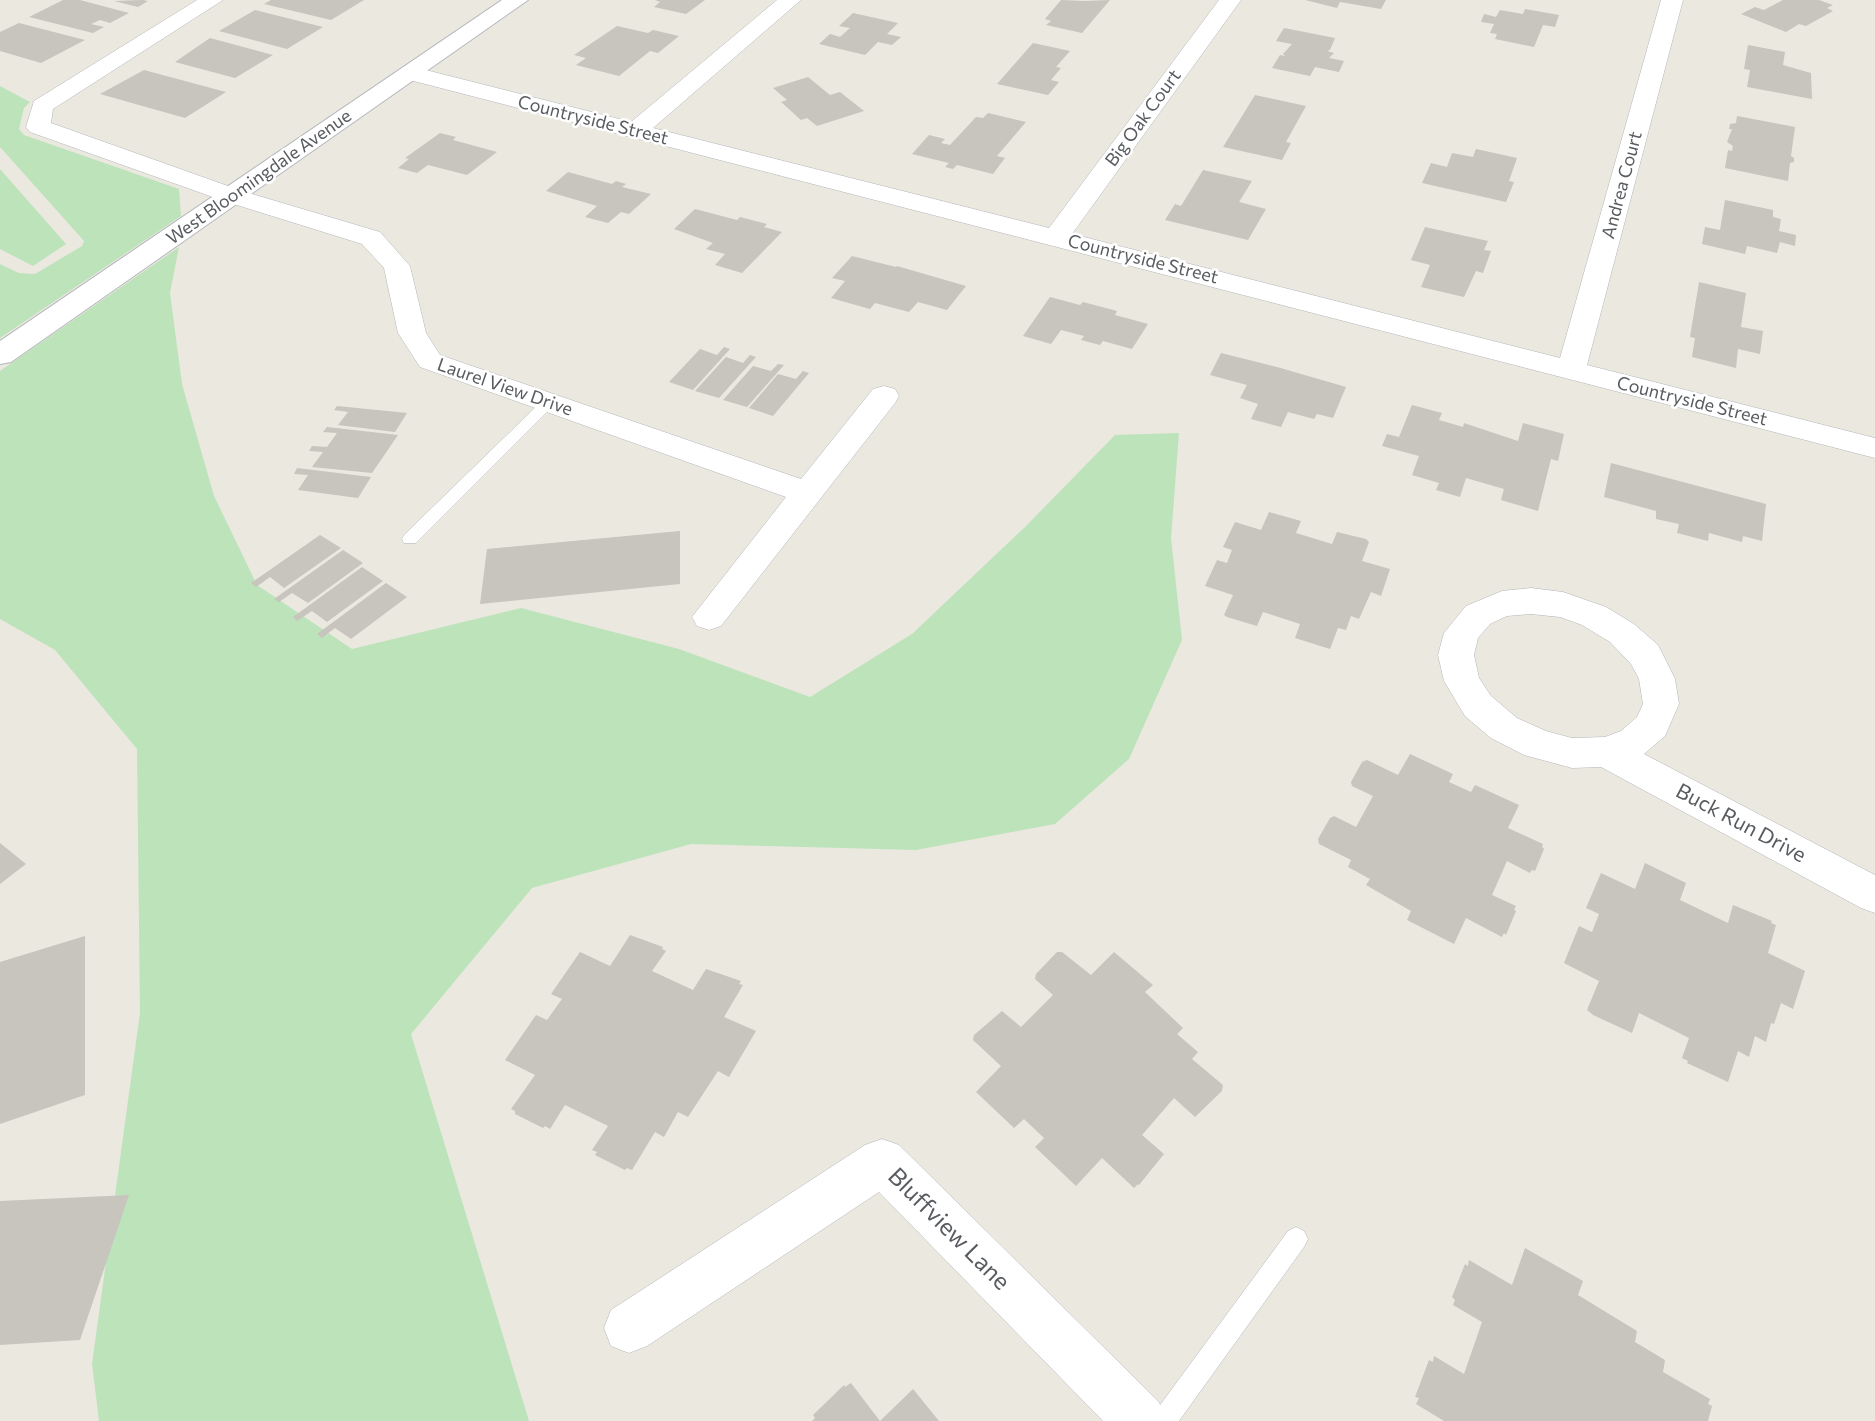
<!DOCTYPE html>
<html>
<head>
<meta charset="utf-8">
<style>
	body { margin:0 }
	canvas { display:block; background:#ebe8df }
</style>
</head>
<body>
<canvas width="1875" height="1421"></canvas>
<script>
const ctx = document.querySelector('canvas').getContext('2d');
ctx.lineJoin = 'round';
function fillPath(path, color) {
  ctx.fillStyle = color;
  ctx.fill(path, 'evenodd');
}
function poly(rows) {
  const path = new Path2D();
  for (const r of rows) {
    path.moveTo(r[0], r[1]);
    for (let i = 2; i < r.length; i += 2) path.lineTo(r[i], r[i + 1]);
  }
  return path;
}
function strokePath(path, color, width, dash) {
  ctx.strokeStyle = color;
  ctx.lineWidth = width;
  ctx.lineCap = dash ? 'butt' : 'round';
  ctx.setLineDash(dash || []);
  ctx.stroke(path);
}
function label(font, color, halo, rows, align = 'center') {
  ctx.font = font + ' Commissioner,sans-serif';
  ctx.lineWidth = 5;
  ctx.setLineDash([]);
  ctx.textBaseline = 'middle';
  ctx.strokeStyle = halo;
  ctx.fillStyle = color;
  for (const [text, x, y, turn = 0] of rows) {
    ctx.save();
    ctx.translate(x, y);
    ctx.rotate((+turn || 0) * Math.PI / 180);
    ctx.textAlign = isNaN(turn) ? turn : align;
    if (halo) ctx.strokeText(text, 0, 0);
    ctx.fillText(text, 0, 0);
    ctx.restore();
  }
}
fillPath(poly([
	[0,86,30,102,24,108,19,129,24,135,179,189,181,216,0,338,0,264,19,273,35,274,82,246,84,241,0,147],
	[0,169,66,244,33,266,0,249],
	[179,247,170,293,182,384,214,496,257,585,352,649,521,608,679,649,810,697,912,634,1026,526,1115,435,1179,433,1171,538,1182,640,1129,759,1055,824,916,850,691,844,532,888,411,1034,529,1421,99,1421,92,1364,140,1013,137,749,55,650,0,619,0,371]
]), '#bde3bb');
fillPath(poly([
	[63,0,80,0,129,13,110,23,100,20,91,24,104,27,93,33,29,17],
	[143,0,148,1,138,7,114,1],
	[271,0,364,0,331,20,264,4],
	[655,0,705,0,686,14,654,7,660,2],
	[1061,0,1085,1,1110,0,1082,33,1046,25,1051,21,1045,19],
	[1305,0,1386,0,1381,9,1340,2,1337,8],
	[1783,0,1819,0,1833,5,1827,8,1833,11,1806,26,1799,24,1786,32,1741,14,1755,7,1764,10],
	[1525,9,1559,15,1555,27,1543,25,1534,47,1495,39,1497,34,1490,33,1494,24,1481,22,1484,14,1496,17,1500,10,1523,14],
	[255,10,323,27,287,49,219,31],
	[853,13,898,23,887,34,901,37,892,45,878,42,865,55,819,44,830,34,840,37,850,28,839,26],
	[19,23,85,40,41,63,0,51,0,32],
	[617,26,648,33,653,30,679,36,658,53,650,51,619,76,576,65,586,58,574,55],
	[1284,28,1335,38,1330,50,1327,51,1334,53,1329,58,1344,61,1339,72,1315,67,1310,76,1272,68,1280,55,1285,56,1283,54,1292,44,1276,41],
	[210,38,273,55,235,78,175,62],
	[1033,43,1070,51,1056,67,1061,68,1051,80,1059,82,1048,95,997,84],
	[1748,45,1785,52,1783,65,1811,73,1812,99,1747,87,1750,70,1744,69],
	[144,70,226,92,185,118,100,94],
	[808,77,830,95,840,92,864,111,817,126,807,118,801,120,781,102,787,100,773,88],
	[1255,95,1306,106,1286,142,1291,143,1282,160,1223,147],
	[988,113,1026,122,997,156,1005,158,993,174,957,165,953,169,945,167,949,163,912,154,929,135,945,139,941,143,950,145,976,117,983,118],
	[1737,116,1795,127,1791,156,1794,158,1794,162,1790,163,1788,181,1725,168,1728,150,1732,151,1733,146,1727,142,1732,129,1729,129,1730,124,1736,123],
	[440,133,456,137,453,140,497,152,467,175,428,165,417,173,398,168,409,159,405,158],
	[1476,149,1517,158,1509,181,1514,182,1506,202,1422,183,1431,163,1447,167,1452,153,1473,157],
	[1203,170,1252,181,1239,202,1266,209,1248,240,1165,220,1175,204,1181,206],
	[568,172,612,184,616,181,626,184,622,187,651,194,629,214,621,212,608,223,585,217,597,206,546,191],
	[1725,200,1773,210,1773,217,1781,219,1779,231,1796,235,1795,246,1780,242,1777,253,1747,246,1745,254,1702,244,1705,227,1720,230],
	[695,209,737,220,740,217,767,224,764,227,782,232,742,273,715,265,725,254,706,249,713,243,674,229],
	[1425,227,1488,241,1484,250,1491,251,1483,273,1476,271,1464,297,1421,287,1430,265,1411,260],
	[852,256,896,267,897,266,966,286,947,310,918,302,909,312,875,303,870,309,831,298,845,281,832,278],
	[1699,282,1746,293,1741,327,1763,331,1760,354,1738,349,1736,368,1692,357,1695,338,1690,337],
	[1050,297,1080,305,1083,302,1117,311,1115,315,1148,324,1132,349,1103,341,1100,345,1081,340,1084,336,1061,330,1051,344,1023,336],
	[724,347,730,349,693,390,669,382,700,349,717,355],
	[1221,353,1277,367,1346,387,1333,418,1317,414,1314,419,1288,412,1281,427,1251,419,1258,404,1240,398,1247,385,1210,375],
	[750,355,756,357,719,398,695,391,726,357,743,363],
	[778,364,784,365,747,407,723,400,753,366,771,371],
	[803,371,809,373,773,416,749,408,778,374,796,379],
	[1412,405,1442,413,1439,420,1463,427,1464,423,1518,441,1523,423,1564,434,1558,461,1551,459,1538,511,1501,500,1504,489,1466,478,1460,497,1436,490,1439,483,1412,475,1419,456,1382,446,1387,434,1399,437],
	[337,406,407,413,395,432,338,425,348,412,334,410],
	[327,427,398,435,372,473,312,467,323,452,309,451,312,446,327,447,337,433,323,432],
	[1611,463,1766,504,1762,541,1743,536,1742,542,1709,533,1708,541,1677,533,1679,524,1656,519,1656,511,1604,497],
	[297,468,371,477,358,498,298,490,308,475,294,474],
	[1269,512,1301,521,1296,533,1332,544,1337,532,1366,539,1369,542,1362,561,1390,569,1381,596,1371,592,1359,619,1351,616,1346,630,1338,628,1330,649,1295,638,1300,624,1263,612,1257,626,1227,617,1224,615,1233,595,1205,586,1217,560,1227,563,1232,550,1223,547,1235,522,1261,530],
	[680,531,680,584,480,604,487,549],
	[320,535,341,548,284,588,270,577,256,587,251,583],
	[343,550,363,563,308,603,292,593,279,602,274,599],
	[362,567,383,581,327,622,312,611,297,621,293,617],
	[386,583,407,597,351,639,335,628,322,638,317,634],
	[1410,754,1453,774,1449,782,1471,792,1475,785,1519,805,1508,828,1543,844,1542,847,1544,849,1535,871,1532,870,1530,873,1507,861,1492,895,1516,906,1514,910,1516,911,1506,935,1504,933,1502,937,1466,918,1454,944,1407,920,1411,911,1366,885,1370,879,1348,867,1351,860,1319,844,1318,839,1330,818,1334,816,1356,827,1373,796,1352,786,1351,782,1362,762,1367,760,1398,775],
	[0,843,26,864,0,884],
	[1645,863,1686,883,1680,900,1728,923,1733,905,1772,921,1771,923,1776,925,1768,953,1805,971,1793,1009,1781,1003,1774,1024,1771,1023,1766,1042,1755,1036,1749,1057,1738,1051,1728,1082,1687,1063,1688,1061,1682,1058,1689,1038,1639,1013,1632,1033,1593,1015,1587,1010,1599,981,1564,963,1579,926,1592,932,1599,914,1586,908,1601,873,1635,889],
	[630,935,663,947,662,949,666,951,652,971,693,990,706,969,741,981,739,984,743,985,724,1017,756,1031,729,1077,718,1071,688,1117,678,1112,664,1137,655,1132,632,1170,627,1168,625,1170,595,1155,597,1152,592,1150,608,1126,565,1105,550,1129,545,1126,543,1128,515,1114,515,1111,511,1109,535,1075,505,1060,536,1015,547,1020,562,999,551,994,580,952,610,966],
	[85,936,85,1095,0,1124,0,962],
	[1057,952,1062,952,1091,975,1114,952,1153,985,1145,992,1183,1028,1177,1034,1198,1052,1192,1059,1223,1085,1222,1091,1195,1117,1174,1098,1142,1135,1164,1154,1139,1185,1138,1184,1134,1188,1102,1158,1076,1186,1035,1147,1044,1138,1024,1119,1014,1128,976,1092,1001,1066,973,1040,974,1035,1002,1011,1021,1027,1053,995,1035,979,1036,974],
	[129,1195,80,1340,0,1345,0,1201],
	[1525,1248,1583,1281,1578,1295,1637,1331,1635,1342,1665,1360,1663,1372,1710,1399,1708,1404,1712,1406,1708,1421,1444,1421,1416,1404,1419,1398,1415,1397,1429,1360,1433,1362,1434,1356,1464,1374,1482,1322,1453,1305,1455,1300,1452,1297,1465,1264,1468,1266,1469,1260,1512,1285],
	[851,1383,880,1421,913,1389,939,1421,812,1421,815,1418,813,1415,844,1385,845,1387]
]), '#c8c4be');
const service = poly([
	[549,397,554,399,554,405,416,543,404,543,402,539,404,535,544,399,549,397],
	[1296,1227,1304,1231,1308,1239,1304,1247,1179,1421,1152,1421,1155,1412,1288,1231,1296,1227]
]);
const minor = poly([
	[197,0,223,0,53,109,51,123,242,191,380,232,410,266,426,333,440,355,801,479,873,389,884,386,895,389,899,396,895,403,721,626,709,630,697,626,692,617,786,497,420,367,398,333,384,268,362,244,224,201,30,132,26,127,34,101,197,0],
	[777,0,801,0,653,128,1049,228,1219,0,1241,0,1072,234,1560,358,1661,0,1683,0,1587,365,1875,438,1875,458,402,78,399,73,402,68,410,66,631,122,777,0],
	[1531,588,1563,592,1606,607,1634,624,1658,645,1675,679,1679,704,1665,736,1644,754,1875,875,1875,913,1861,908,1601,767,1572,768,1524,755,1491,738,1465,716,1444,681,1438,655,1444,633,1466,606,1502,591,1531,588],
	[1531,614,1560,617,1582,625,1610,642,1631,664,1639,679,1643,704,1637,717,1621,731,1605,737,1572,738,1546,731,1517,718,1491,696,1479,678,1474,655,1478,638,1490,624,1507,616,1531,614],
	[882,1139,899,1145,1159,1402,1166,1421,1103,1421,879,1192,647,1346,629,1353,611,1346,604,1328,611,1310,865,1145,882,1139]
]);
const secondary = poly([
	[502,0,528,0,11,362,0,364,0,341,502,0]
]);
strokePath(service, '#b2b6ba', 1);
strokePath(minor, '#b2b6ba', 1);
strokePath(secondary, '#b3b7bc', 2);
fillPath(service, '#fff');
fillPath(minor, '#fff');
fillPath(secondary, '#fff');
label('18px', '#585c60', '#fff', [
	["Big Oak Court",1143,118,-54],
	["Countryside Street",593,120,14],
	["West Bloomingdale Avenue",259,177,-35],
	["Andrea Court",1622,185,-75],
	["Countryside Street",1143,259,14],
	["Laurel View Drive",505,387,19],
	["Countryside Street",1692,401,14]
]);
label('21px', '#585c60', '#fff', [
	["Buck Run Drive",1741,823,28]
]);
label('24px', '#585c60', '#fff', [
	["Bluffview Lane",949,1229,45]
]);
</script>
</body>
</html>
